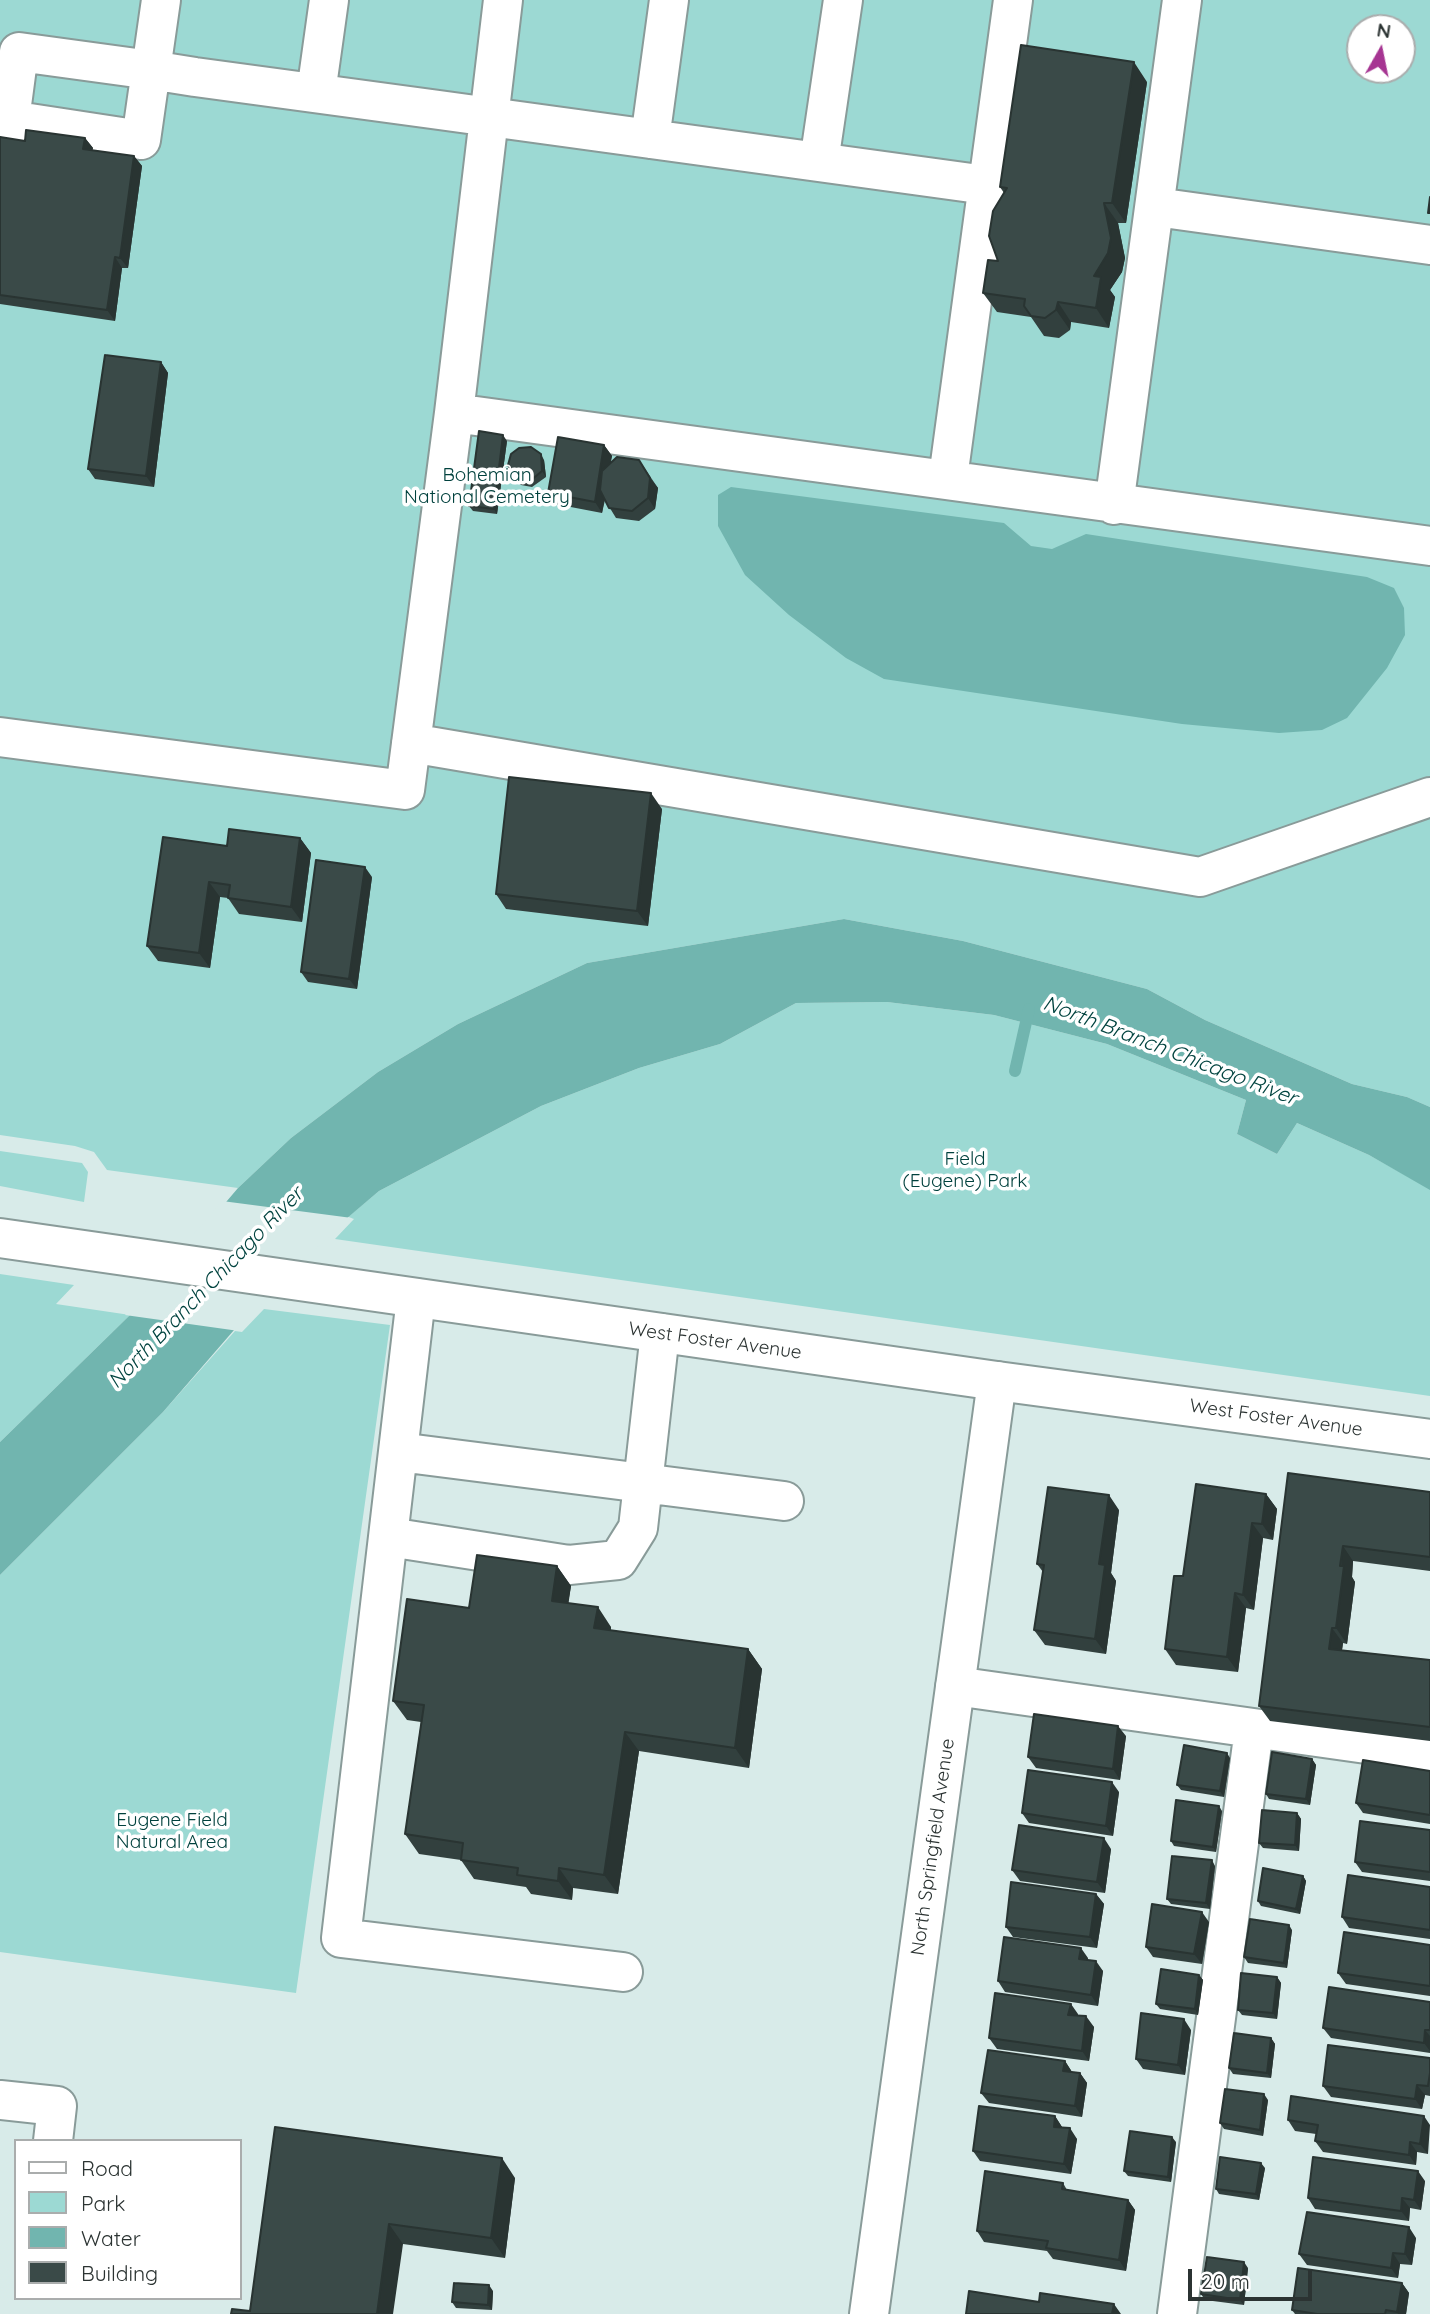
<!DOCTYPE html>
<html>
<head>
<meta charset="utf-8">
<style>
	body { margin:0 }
	#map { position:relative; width:1430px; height:2314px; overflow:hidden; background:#d8ebe9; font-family:Quicksand,sans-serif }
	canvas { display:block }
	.legend { position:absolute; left:14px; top:2139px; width:228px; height:161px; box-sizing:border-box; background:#fff; border:2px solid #aaadad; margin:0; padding:9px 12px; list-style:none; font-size:21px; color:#2b3332 }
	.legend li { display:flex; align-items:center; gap:14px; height:35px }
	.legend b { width:35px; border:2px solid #aaadad }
	.north { position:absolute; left:1346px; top:14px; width:70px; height:70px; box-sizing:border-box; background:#fff; border:2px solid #aaadad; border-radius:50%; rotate:9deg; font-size:19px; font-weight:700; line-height:28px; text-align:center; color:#2b3332 }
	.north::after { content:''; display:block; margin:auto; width:24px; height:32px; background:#a63592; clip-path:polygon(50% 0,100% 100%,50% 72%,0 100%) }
	.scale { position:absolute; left:1188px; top:2269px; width:124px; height:32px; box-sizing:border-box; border:4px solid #2b3332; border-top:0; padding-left:9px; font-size:21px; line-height:24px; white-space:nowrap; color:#2b3332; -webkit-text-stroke:5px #fff; paint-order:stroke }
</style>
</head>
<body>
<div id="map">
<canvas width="1430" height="2314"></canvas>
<ul class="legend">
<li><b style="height:9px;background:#fff"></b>Road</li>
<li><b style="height:19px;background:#9cd9d3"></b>Park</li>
<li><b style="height:19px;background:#71b5af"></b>Water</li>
<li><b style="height:19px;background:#3a4a48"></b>Building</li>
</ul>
<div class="north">N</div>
<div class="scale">20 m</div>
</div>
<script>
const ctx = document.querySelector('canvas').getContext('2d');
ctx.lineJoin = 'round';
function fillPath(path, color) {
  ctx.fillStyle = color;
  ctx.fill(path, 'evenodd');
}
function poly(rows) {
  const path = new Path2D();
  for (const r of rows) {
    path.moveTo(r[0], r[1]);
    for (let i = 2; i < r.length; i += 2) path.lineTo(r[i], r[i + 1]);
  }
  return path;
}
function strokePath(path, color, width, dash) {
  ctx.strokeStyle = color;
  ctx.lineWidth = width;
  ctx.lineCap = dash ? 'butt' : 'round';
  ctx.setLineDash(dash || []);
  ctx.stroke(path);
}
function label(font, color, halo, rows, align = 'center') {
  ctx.font = font + ' Quicksand,sans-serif';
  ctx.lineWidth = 7;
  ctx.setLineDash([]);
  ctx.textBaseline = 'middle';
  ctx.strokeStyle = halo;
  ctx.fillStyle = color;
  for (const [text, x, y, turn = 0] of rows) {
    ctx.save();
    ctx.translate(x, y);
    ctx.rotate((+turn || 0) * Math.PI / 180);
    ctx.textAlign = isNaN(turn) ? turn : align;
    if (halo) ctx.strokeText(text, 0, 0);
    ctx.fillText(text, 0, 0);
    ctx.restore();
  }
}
fillPath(poly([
	[0,0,1430,0,1430,1107,1407,1097,1352,1084,1205,1020,1147,989,963,941,844,919,587,963,458,1024,378,1072,291,1138,238,1188,107,1170,94,1152,75,1146,0,1135],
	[1360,28,1402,28,1402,70,1360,70],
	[887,1002,994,1015,1107,1044,1246,1100,1237,1134,1277,1154,1297,1123,1369,1155,1430,1189,1430,1396,335,1239,354,1219,348,1217,379,1191,541,1106,639,1068,720,1044,796,1003],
	[0,1151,82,1163,88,1172,84,1202,0,1186],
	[0,1274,74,1285,56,1304,130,1315,0,1442],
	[264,1309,390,1325,296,1993,0,1952,0,1575,163,1412,235,1331,242,1332]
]), '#9cd9d3');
fillPath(poly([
	[731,487,1004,523,1031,546,1052,549,1086,534,1367,577,1394,588,1404,608,1405,635,1387,668,1347,718,1322,730,1279,733,1182,724,884,679,846,658,789,615,745,575,718,526,718,495],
	[844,919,963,941,1147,989,1205,1020,1352,1084,1407,1097,1430,1107,1430,1190,1369,1155,1297,1123,1277,1154,1237,1134,1246,1100,1107,1044,994,1015,887,1002,796,1003,720,1044,639,1068,541,1106,379,1191,286,1270,163,1412,0,1575,0,1442,130,1315,238,1188,291,1138,378,1072,458,1024,587,963]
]), '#71b5af');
fillPath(poly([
	[222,1201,352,1218,288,1272,239,1331,125,1315]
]), '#d8ebe9');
strokePath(poly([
	[1015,1071,1029,1009]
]), '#71b5af', 12);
const minor = poly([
	[161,0,141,140,10,120,19,52,151,70,195,77,439,110,986,185],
	[503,0,454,413,1430,546],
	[316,93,329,0],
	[650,139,669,0],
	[819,162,843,0],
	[1156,207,1430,245],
	[948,478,1013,0],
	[1114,505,1182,0],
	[0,737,405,790,454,413],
	[411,743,1200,877,1430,797],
	[416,1298,341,1938,623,1972],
	[399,1452,784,1501],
	[389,1537,569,1565,618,1560,638,1528,660,1333],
	[955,1686,1430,1753],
	[0,2100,57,2106,53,2141],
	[869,2314,997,1381],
	[1177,2314,1254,1729]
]);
const major = poly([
	[0,1238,997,1381,1430,1439]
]);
strokePath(minor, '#899b99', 42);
strokePath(major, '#899b99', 42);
strokePath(minor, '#fff', 38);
strokePath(major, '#fff', 38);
fillPath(poly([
	[1147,82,1126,223,1118,223,1125,258,1122,272,1110,290,1115,297,1109,328,1071,322,1070,330,1059,338,1044,336,1031,317,997,312,983,293,998,261,1004,193,1000,187],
	[0,137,25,141,85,138,93,148,92,150,134,156,142,166,128,268,122,268,115,321,0,304],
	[161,362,168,373,154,487,95,479,88,469],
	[507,441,497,514,473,511,469,506],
	[604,445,612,456,610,463,639,460,658,488,655,509,639,521,616,518,605,500,602,513,555,504,548,493],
	[544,460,546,477,532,487,521,485,508,465],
	[662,809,648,926,506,909,496,894],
	[300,838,311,853,302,922,239,914,228,898,220,897,210,968,158,961,147,946,227,846],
	[372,877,357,989,308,982,301,972],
	[1288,1473,1430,1492,1430,1571,1353,1561,1352,1577,1355,1582,1347,1644,1343,1643,1342,1650,1430,1660,1430,1741,1270,1721,1259,1706],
	[1266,1494,1277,1509,1273,1540,1263,1538,1254,1610,1246,1608,1238,1672,1176,1665,1165,1649,1183,1576],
	[1119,1510,1111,1573,1116,1581,1106,1654,1045,1645,1034,1630,1043,1572,1037,1564],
	[557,1566,571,1586,568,1603,611,1627,611,1630,748,1649,762,1669,749,1768,639,1751,618,1894,573,1888,572,1900,531,1894,526,1887,474,1879,461,1860,419,1854,405,1834,421,1722,407,1720,393,1701,469,1608],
	[1126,1736,1120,1780,1036,1768,1028,1757],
	[1230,1758,1224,1797,1181,1790,1177,1785],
	[1312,1759,1316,1765,1310,1805,1269,1799,1266,1794],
	[1430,1771,1430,1824,1363,1813,1356,1803],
	[1119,1792,1113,1836,1029,1823,1022,1813],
	[1222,1811,1216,1852,1174,1846,1171,1841],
	[1297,1813,1301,1819,1299,1851,1263,1848,1259,1843],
	[1430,1830,1430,1881,1362,1872,1355,1862],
	[1111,1849,1105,1893,1020,1881,1012,1870],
	[1215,1866,1210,1909,1171,1904,1167,1899],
	[1303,1876,1306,1881,1300,1914,1261,1906,1258,1901],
	[1430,1887,1430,1939,1349,1928,1342,1917],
	[1096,1894,1104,1904,1097,1948,1013,1937,1006,1927],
	[1209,1922,1202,1964,1153,1957,1146,1947],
	[1292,1930,1287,1968,1248,1963,1244,1957],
	[1430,1945,1430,1996,1346,1984,1338,1973],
	[1088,1958,1088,1960,1103,1971,1098,2006,1005,1992,998,1981],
	[1199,1975,1203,1980,1198,2015,1160,2009,1156,2004],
	[1277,1977,1281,1983,1277,2019,1242,2015,1238,2010],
	[1430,2002,1430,2053,1331,2038,1323,2028],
	[1078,2014,1078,2015,1094,2027,1089,2061,997,2049,989,2038],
	[1191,2030,1185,2075,1143,2069,1136,2059],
	[1271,2038,1275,2044,1271,2078,1233,2074,1229,2068],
	[1430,2058,1430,2096,1425,2095,1422,2109,1331,2097,1323,2086],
	[1065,2061,1072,2072,1080,2073,1087,2083,1082,2117,989,2103,981,2093],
	[1268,2100,1263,2136,1224,2129,1220,2123],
	[1055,2116,1062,2127,1077,2139,1071,2174,980,2161,973,2151],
	[1424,2116,1428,2154,1417,2152,1416,2165,1323,2152,1315,2141,1316,2134,1295,2131,1288,2120],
	[275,2127,515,2178,505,2258,403,2244,250,2311],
	[1176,2142,1171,2182,1128,2176,1124,2171],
	[1265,2168,1259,2200,1219,2194,1216,2189],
	[1425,2181,1421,2210,1410,2208,1409,2221,1315,2209,1308,2198],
	[1063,2183,1067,2190,1128,2200,1135,2210,1126,2271,1053,2259,1047,2251,984,2242,977,2231],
	[1416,2238,1412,2265,1400,2264,1398,2278,1307,2265,1299,2254],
	[1248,2268,1244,2305,1205,2300,1201,2294],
	[1402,2283,1409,2293,1406,2314,1295,2314,1292,2310],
	[493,2291,492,2310,456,2308,452,2302]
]), '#32403e');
fillPath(poly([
	[1134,62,1147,82,1126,223,1112,203],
	[85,138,93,148,90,160,83,149],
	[134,156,142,166,128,268,120,258],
	[1104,203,1118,223,1125,258,1122,272,1110,290,1115,297,1109,328,1096,308,1094,276],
	[115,257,122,268,115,321,107,310],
	[1058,302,1071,322,1070,330,1056,310],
	[161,362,168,373,154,487,146,476],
	[503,435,507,441,497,514,494,509],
	[604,445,612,456,602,513,595,502],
	[541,454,544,460,546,477,542,471],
	[650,478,658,488,655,509,648,498],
	[651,793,662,809,648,926,637,911],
	[300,838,311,853,302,922,291,907],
	[365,867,372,877,357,989,349,979],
	[209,882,220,897,210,968,199,953],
	[1266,1494,1277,1509,1273,1540,1262,1524],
	[1109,1495,1119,1510,1111,1573,1116,1581,1106,1654,1095,1639,1099,1564],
	[1252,1523,1263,1538,1254,1610,1243,1595],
	[1343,1546,1353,1561,1352,1577,1355,1582,1347,1644,1336,1628],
	[557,1566,571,1586,566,1620,552,1601],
	[1235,1593,1246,1608,1238,1672,1227,1657],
	[598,1607,611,1627,608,1647,594,1628],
	[1332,1628,1343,1643,1340,1664,1329,1649],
	[748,1649,762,1669,749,1768,735,1748],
	[1118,1726,1126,1736,1120,1780,1113,1769],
	[625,1732,639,1751,618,1894,604,1875],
	[1227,1753,1230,1758,1224,1797,1220,1791],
	[1312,1759,1316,1765,1310,1805,1306,1799],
	[1112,1782,1119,1792,1113,1836,1106,1826],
	[1219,1806,1222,1811,1216,1852,1213,1847],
	[1297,1813,1301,1819,1299,1851,1295,1845],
	[1104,1838,1111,1849,1105,1893,1097,1882],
	[1212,1860,1215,1866,1210,1909,1206,1903],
	[559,1868,573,1888,572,1900,558,1881],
	[1303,1876,1306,1881,1300,1914,1296,1909],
	[1096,1894,1104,1904,1097,1948,1090,1937],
	[1202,1912,1209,1922,1202,1964,1194,1954],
	[1289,1925,1292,1930,1287,1968,1284,1963],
	[1081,1948,1088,1958,1086,1969,1079,1959],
	[1096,1961,1103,1971,1098,2006,1091,1995],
	[1199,1975,1203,1980,1198,2015,1195,2009],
	[1277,1977,1281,1983,1277,2019,1273,2013],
	[1071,2004,1078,2014,1076,2025,1068,2015],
	[1086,2016,1094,2027,1089,2061,1082,2051],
	[1184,2019,1191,2030,1185,2075,1178,2065],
	[1425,2030,1430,2036,1430,2051,1424,2043],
	[1271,2038,1275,2044,1271,2078,1267,2073],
	[1065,2061,1072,2072,1063,2071],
	[1080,2073,1087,2083,1082,2117,1075,2106],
	[1417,2085,1425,2095,1422,2109,1415,2099],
	[1264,2094,1268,2100,1263,2136,1260,2130],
	[1055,2116,1062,2127,1061,2137,1054,2127],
	[1424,2116,1430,2125,1428,2154,1420,2144],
	[1070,2128,1077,2139,1071,2174,1064,2164],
	[1172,2137,1176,2142,1171,2182,1168,2177],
	[1410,2142,1417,2152,1416,2165,1409,2155],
	[502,2158,515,2178,505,2258,491,2238],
	[1261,2163,1265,2168,1259,2200,1256,2194],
	[1418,2171,1425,2181,1421,2210,1414,2200],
	[1402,2198,1410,2208,1409,2221,1401,2211],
	[1128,2200,1135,2210,1126,2271,1119,2260],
	[389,2224,403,2244,393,2314,377,2314],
	[1409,2227,1416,2238,1412,2265,1405,2254],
	[1393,2253,1400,2264,1398,2278,1391,2268],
	[1244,2262,1248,2268,1244,2305,1240,2300],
	[1402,2283,1409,2293,1406,2314,1398,2314,1397,2312],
	[489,2285,493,2291,492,2310,488,2305],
	[1114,2304,1121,2314,1112,2314]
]), '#293432');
const building = poly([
	[1021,45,1134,62,1112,203,1104,203,1111,238,1108,253,1094,276,1101,277,1096,308,1058,302,1056,310,1045,318,1031,316,1024,306,1025,299,983,293,988,260,998,261,989,236,993,211,1007,188,1000,187,1021,45],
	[26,130,85,138,83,149,134,156,120,258,115,257,107,310,0,295,0,137,25,141,26,130],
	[1430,197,1430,213,1428,213,1430,197],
	[105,355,161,362,146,476,88,469,105,355],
	[479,431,503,435,494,509,469,506,479,431],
	[558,437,604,445,595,502,548,493,558,437],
	[531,447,541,454,542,471,529,482,517,480,508,465,511,454,519,448,531,447],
	[617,457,639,460,650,478,648,498,632,511,609,508,600,490,602,471,617,457],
	[509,777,651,793,637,911,496,894,509,777],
	[229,829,300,838,291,907,228,898,230,885,209,882,199,953,147,946,163,837,227,846,229,829],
	[316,860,365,867,349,979,301,972,316,860],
	[1288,1473,1430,1492,1430,1557,1343,1546,1340,1566,1344,1566,1336,1628,1332,1628,1329,1649,1430,1660,1430,1727,1259,1706,1288,1473],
	[1196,1484,1266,1494,1262,1524,1252,1523,1243,1595,1235,1593,1227,1657,1165,1649,1174,1576,1183,1576,1196,1484],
	[1048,1487,1109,1495,1099,1564,1105,1565,1095,1639,1034,1630,1044,1565,1037,1564,1048,1487],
	[477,1555,557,1566,552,1601,598,1607,594,1628,748,1649,735,1748,625,1732,604,1875,559,1868,558,1881,517,1875,518,1868,461,1860,463,1843,405,1834,424,1705,393,1701,407,1599,469,1608,477,1555],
	[1034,1714,1118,1726,1113,1769,1028,1757,1034,1714],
	[1184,1745,1227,1753,1220,1791,1177,1785,1184,1745],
	[1272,1752,1312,1759,1306,1799,1266,1794,1272,1752],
	[1363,1760,1430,1771,1430,1815,1356,1803,1363,1760],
	[1028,1770,1112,1782,1106,1826,1022,1813,1028,1770],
	[1176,1800,1219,1806,1213,1847,1171,1841,1176,1800],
	[1262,1810,1297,1813,1295,1845,1259,1843,1262,1810],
	[1360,1821,1430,1830,1430,1872,1355,1862,1360,1821],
	[1019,1825,1104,1838,1097,1882,1012,1870,1019,1825],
	[1172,1856,1212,1860,1206,1903,1167,1899,1172,1856],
	[1263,1868,1303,1876,1296,1909,1258,1901,1263,1868],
	[1348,1875,1430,1887,1430,1930,1342,1917,1348,1875],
	[1011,1882,1096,1894,1090,1937,1006,1927,1011,1882],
	[1152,1904,1202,1912,1194,1954,1146,1947,1152,1904],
	[1250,1919,1289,1925,1284,1963,1244,1957,1250,1919],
	[1344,1932,1430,1945,1430,1986,1338,1973,1344,1932],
	[1004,1937,1081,1948,1079,1959,1096,1961,1091,1995,998,1981,1004,1937],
	[1161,1969,1199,1975,1195,2009,1156,2004,1161,1969],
	[1241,1973,1277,1977,1273,2013,1238,2010,1241,1973],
	[1329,1987,1430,2002,1430,2030,1425,2030,1424,2043,1323,2028,1329,1987],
	[995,1993,1071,2004,1068,2015,1086,2016,1082,2051,989,2038,995,1993],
	[1141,2013,1184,2019,1178,2065,1136,2059,1141,2013],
	[1234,2033,1271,2038,1267,2073,1229,2068,1234,2033],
	[1328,2045,1430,2058,1430,2073,1428,2086,1417,2085,1415,2099,1323,2086,1328,2045],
	[988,2050,1065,2061,1063,2071,1080,2073,1075,2106,981,2093,988,2050],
	[1225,2089,1264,2094,1260,2130,1220,2123,1225,2089],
	[1291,2096,1424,2116,1420,2144,1410,2142,1409,2155,1315,2141,1318,2125,1288,2120,1291,2096],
	[979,2106,1055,2116,1054,2127,1070,2128,1064,2164,973,2151,979,2106],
	[275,2127,502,2158,491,2238,389,2224,377,2314,231,2314,232,2309,250,2311,275,2127],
	[1130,2131,1172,2137,1168,2177,1124,2171,1130,2131],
	[1220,2157,1261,2163,1256,2194,1216,2189,1220,2157],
	[1313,2157,1418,2171,1414,2200,1402,2198,1401,2211,1308,2198,1313,2157],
	[985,2171,1063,2183,1062,2189,1128,2200,1119,2260,1046,2248,1048,2241,977,2231,985,2171],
	[1307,2212,1409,2227,1405,2254,1393,2253,1391,2268,1299,2254,1307,2212],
	[1207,2257,1244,2262,1240,2300,1201,2294,1207,2257],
	[1298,2268,1402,2283,1397,2312,1386,2310,1385,2314,1317,2314,1292,2310,1298,2268],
	[454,2283,489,2285,488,2305,452,2302,454,2283],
	[969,2291,1039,2302,1040,2293,1114,2304,1112,2314,966,2314,969,2291]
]);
fillPath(building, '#3a4a48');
strokePath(building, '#293432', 2);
label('19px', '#00413d', '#fff', [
	["Bohemian",487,475],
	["National Cemetery",487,497],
	["Field",965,1159],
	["(Eugene) Park",965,1181],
	["Eugene Field",172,1820],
	["Natural Area",172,1842]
]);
label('19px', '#2b3332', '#fff', [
	["West Foster Avenue",715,1341,8],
	["West Foster Avenue",1276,1418,8],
	["North Springfield Avenue",933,1847,-82]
]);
label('italic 21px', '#01433f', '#fff', [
	["North Branch Chicago River",1170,1051,21],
	["North Branch Chicago River",206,1288,-46]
]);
</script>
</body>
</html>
